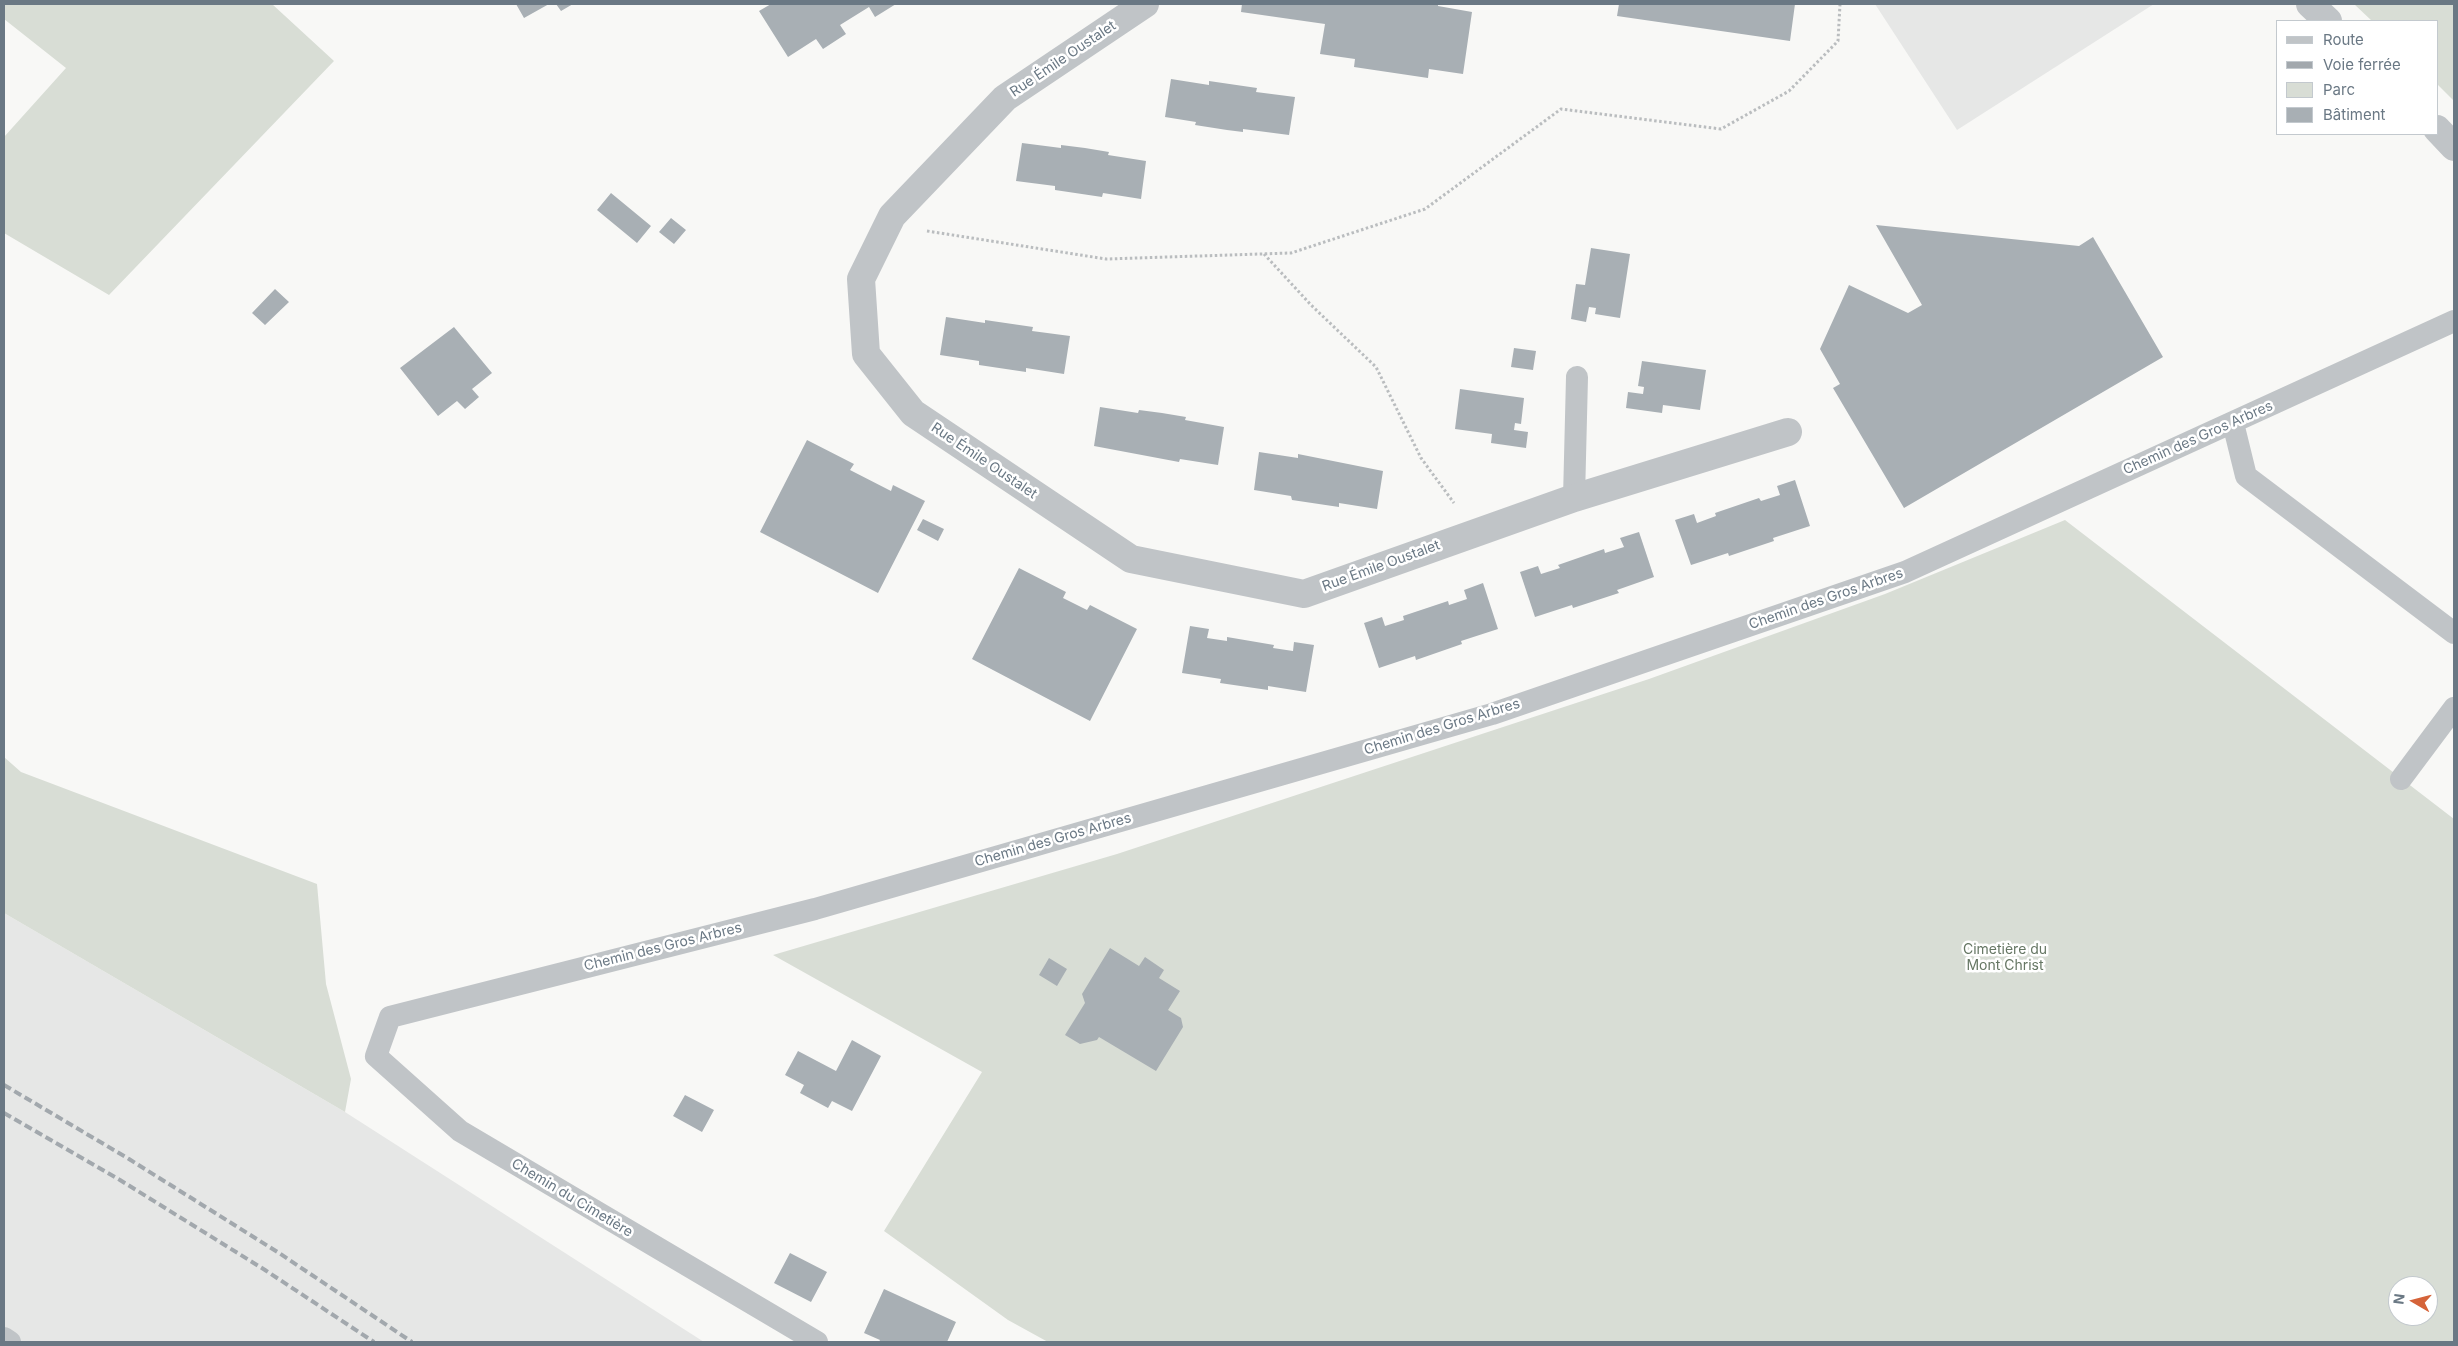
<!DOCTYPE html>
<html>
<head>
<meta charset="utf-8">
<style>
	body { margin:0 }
	#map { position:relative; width:2458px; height:1346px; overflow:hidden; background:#f8f8f6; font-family:Inter,sans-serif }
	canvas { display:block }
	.frame { position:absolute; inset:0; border:5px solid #6a7884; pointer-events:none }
	.legend { position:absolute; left:2276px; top:20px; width:162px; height:115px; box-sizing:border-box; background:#fff; border:1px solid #c3c9ce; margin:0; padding:6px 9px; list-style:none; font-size:15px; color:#6a7884 }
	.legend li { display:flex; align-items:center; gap:10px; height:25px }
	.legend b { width:25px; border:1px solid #c3c9ce }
	.north { position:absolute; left:2388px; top:1276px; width:50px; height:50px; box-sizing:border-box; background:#fff; border:1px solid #c3c9ce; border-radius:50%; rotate:278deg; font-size:14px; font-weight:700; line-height:20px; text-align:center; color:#6a7884 }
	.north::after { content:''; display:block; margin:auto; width:18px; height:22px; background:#d56339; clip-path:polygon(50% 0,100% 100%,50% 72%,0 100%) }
</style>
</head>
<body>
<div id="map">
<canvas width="2458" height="1346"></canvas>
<div class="frame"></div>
<ul class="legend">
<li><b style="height:6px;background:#c0c4c7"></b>Route</li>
<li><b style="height:6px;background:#a2a8ad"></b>Voie ferrée</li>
<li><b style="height:14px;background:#d8ddd5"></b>Parc</li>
<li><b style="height:14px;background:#a8afb4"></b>Bâtiment</li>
</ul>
<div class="north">N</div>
</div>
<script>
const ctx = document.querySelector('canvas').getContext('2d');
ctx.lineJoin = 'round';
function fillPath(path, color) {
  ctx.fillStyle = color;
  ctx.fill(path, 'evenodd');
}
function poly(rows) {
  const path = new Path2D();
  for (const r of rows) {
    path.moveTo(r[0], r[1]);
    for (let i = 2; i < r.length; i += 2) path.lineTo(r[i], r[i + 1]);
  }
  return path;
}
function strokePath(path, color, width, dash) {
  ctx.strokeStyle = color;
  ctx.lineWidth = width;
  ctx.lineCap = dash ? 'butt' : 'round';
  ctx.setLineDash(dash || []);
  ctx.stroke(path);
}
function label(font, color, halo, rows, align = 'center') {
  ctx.font = font + ' Inter,sans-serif';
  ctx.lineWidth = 5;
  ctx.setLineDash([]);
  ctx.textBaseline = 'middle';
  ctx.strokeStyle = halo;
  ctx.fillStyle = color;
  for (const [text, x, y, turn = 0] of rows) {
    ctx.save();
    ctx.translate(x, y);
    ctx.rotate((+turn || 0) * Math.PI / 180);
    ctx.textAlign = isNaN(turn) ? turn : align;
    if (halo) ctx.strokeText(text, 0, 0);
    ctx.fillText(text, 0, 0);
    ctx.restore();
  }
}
fillPath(poly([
	[1875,4,2154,4,1957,130],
	[4,913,345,1112,704,1342,4,1342]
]), '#e6e7e6');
fillPath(poly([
	[4,4,272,4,334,61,109,295,4,233,4,137,66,68,4,19],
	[2354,4,2454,4,2454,101,2437,84,2437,21,2372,21],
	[2065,520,2454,819,2454,1342,1048,1342,1008,1320,884,1231,982,1072,773,955,1117,854,1649,679,1885,594],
	[2398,1286,2428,1286,2428,1316,2398,1316],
	[4,757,21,772,317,884,326,984,351,1079,345,1112,4,913]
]), '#d8ddd5');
fillPath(poly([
	[516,4,549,4,524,18],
	[556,4,573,4,561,11],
	[771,4,896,4,875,17,869,7,840,25,846,34,823,49,816,39,788,57,759,11],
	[1242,4,1438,4,1438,6,1472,12,1463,74,1429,69,1428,78,1354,67,1355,59,1320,54,1325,24,1241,12],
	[1619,4,1795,4,1790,41,1617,16],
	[1171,79,1209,85,1209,81,1257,88,1256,92,1295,97,1289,135,1243,129,1243,132,1227,130,1195,125,1196,122,1165,117],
	[1022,143,1061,148,1061,145,1085,148,1109,152,1108,155,1146,161,1141,199,1103,193,1102,197,1055,190,1055,186,1016,181],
	[611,193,651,226,637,243,597,210],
	[671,218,686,230,674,244,659,232],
	[1876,225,2079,246,2093,237,2163,357,1904,508,1833,388,1840,384,1820,349,1849,285,1908,313,1922,305],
	[1591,248,1630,254,1620,318,1595,314,1596,308,1589,307,1586,322,1571,319,1576,284,1585,285],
	[275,289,289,302,265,325,252,313],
	[946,317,985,323,985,320,1033,327,1032,331,1070,336,1064,374,1026,368,1026,372,979,365,979,361,940,355],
	[454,327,492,373,472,389,479,397,465,409,457,401,438,416,400,368],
	[1514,348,1536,351,1533,370,1511,367],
	[1642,361,1706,370,1700,410,1663,405,1662,413,1626,408,1628,392,1643,394,1644,387,1638,386],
	[1460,389,1524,398,1521,424,1515,423,1514,430,1528,432,1526,448,1491,443,1492,434,1455,429],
	[1100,407,1138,413,1139,410,1162,413,1186,417,1185,420,1224,427,1218,465,1180,459,1179,462,1094,446],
	[807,440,854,464,850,470,891,491,893,485,925,501,878,593,760,532],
	[1259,452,1298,458,1298,454,1383,471,1377,509,1339,503,1339,507,1292,500,1291,496,1254,490],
	[1795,480,1810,526,1773,538,1774,541,1729,556,1728,553,1691,565,1675,520,1694,514,1697,523,1716,516,1715,513,1759,498,1761,501,1780,495,1777,486],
	[923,519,944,529,938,541,917,530],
	[1639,532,1654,577,1617,590,1619,593,1573,608,1572,605,1535,617,1520,572,1538,566,1541,574,1560,568,1558,565,1604,549,1605,553,1624,547,1620,538],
	[1019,568,1066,592,1063,598,1087,610,1090,605,1137,629,1090,721,972,659],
	[1483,583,1498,629,1461,641,1462,644,1416,660,1415,656,1379,668,1364,623,1382,617,1385,626,1404,620,1403,616,1448,601,1449,605,1467,599,1464,590],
	[1190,626,1209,629,1207,638,1227,641,1227,637,1274,645,1273,648,1293,651,1294,642,1314,645,1306,692,1268,686,1268,690,1220,683,1221,679,1182,673],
	[1110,948,1139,966,1145,957,1164,970,1159,978,1180,991,1168,1010,1181,1018,1183,1027,1156,1071,1099,1037,1097,1040,1080,1044,1065,1035,1085,1003,1082,994],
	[1049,958,1067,969,1057,986,1039,975],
	[852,1040,881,1056,852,1111,832,1101,828,1108,800,1093,804,1085,785,1075,798,1051,836,1071],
	[685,1095,714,1110,702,1132,673,1116],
	[790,1253,827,1272,811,1302,774,1283],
	[884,1289,956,1322,947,1342,879,1342,880,1340,864,1333]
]), '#a8afb4');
strokePath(poly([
	[927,231,1106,259,1291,253,1425,209,1561,109,1721,129,1789,91,1838,41,1840,4],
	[1264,254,1311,305,1376,367,1421,458,1454,503]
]), '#babdbf', 3, [2.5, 2.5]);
strokePath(poly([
	[2233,423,2246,476,2454,633],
	[1574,498,1577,377],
	[2401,779,2454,708],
	[4,1338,10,1342],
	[817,1342,460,1131,376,1056,390,1017,815,909,1492,714,1905,572,2454,321]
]), '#c0c4c7', 22);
strokePath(poly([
	[1145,4,1005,98,892,216,861,279,866,354,913,413,1131,559,1304,594,1574,498,1788,432],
	[2310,4,2328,21],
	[2437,129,2454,147]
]), '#c0c4c7', 28);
strokePath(poly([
	[4,1085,129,1159,279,1253,412,1342],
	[4,1113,120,1180,265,1270,374,1342]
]), '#a2a8ad', 4, [8, 4]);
label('14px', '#6a7884', '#fff', [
	["Rue Émile Oustalet",1063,59,-34],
	["Chemin des Gros Arbres",2198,438,-24],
	["Rue Émile Oustalet",984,461,34],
	["Rue Émile Oustalet",1381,566,-20],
	["Chemin des Gros Arbres",1826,599,-19],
	["Chemin des Gros Arbres",1442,727,-17],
	["Chemin des Gros Arbres",1053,840,-16],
	["Chemin des Gros Arbres",663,947,-14],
	["Chemin du Cimetière",572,1198,31]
]);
label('14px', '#667764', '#fff', [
	["Cimetière du",2005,950],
	["Mont Christ",2005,966]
]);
</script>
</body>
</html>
